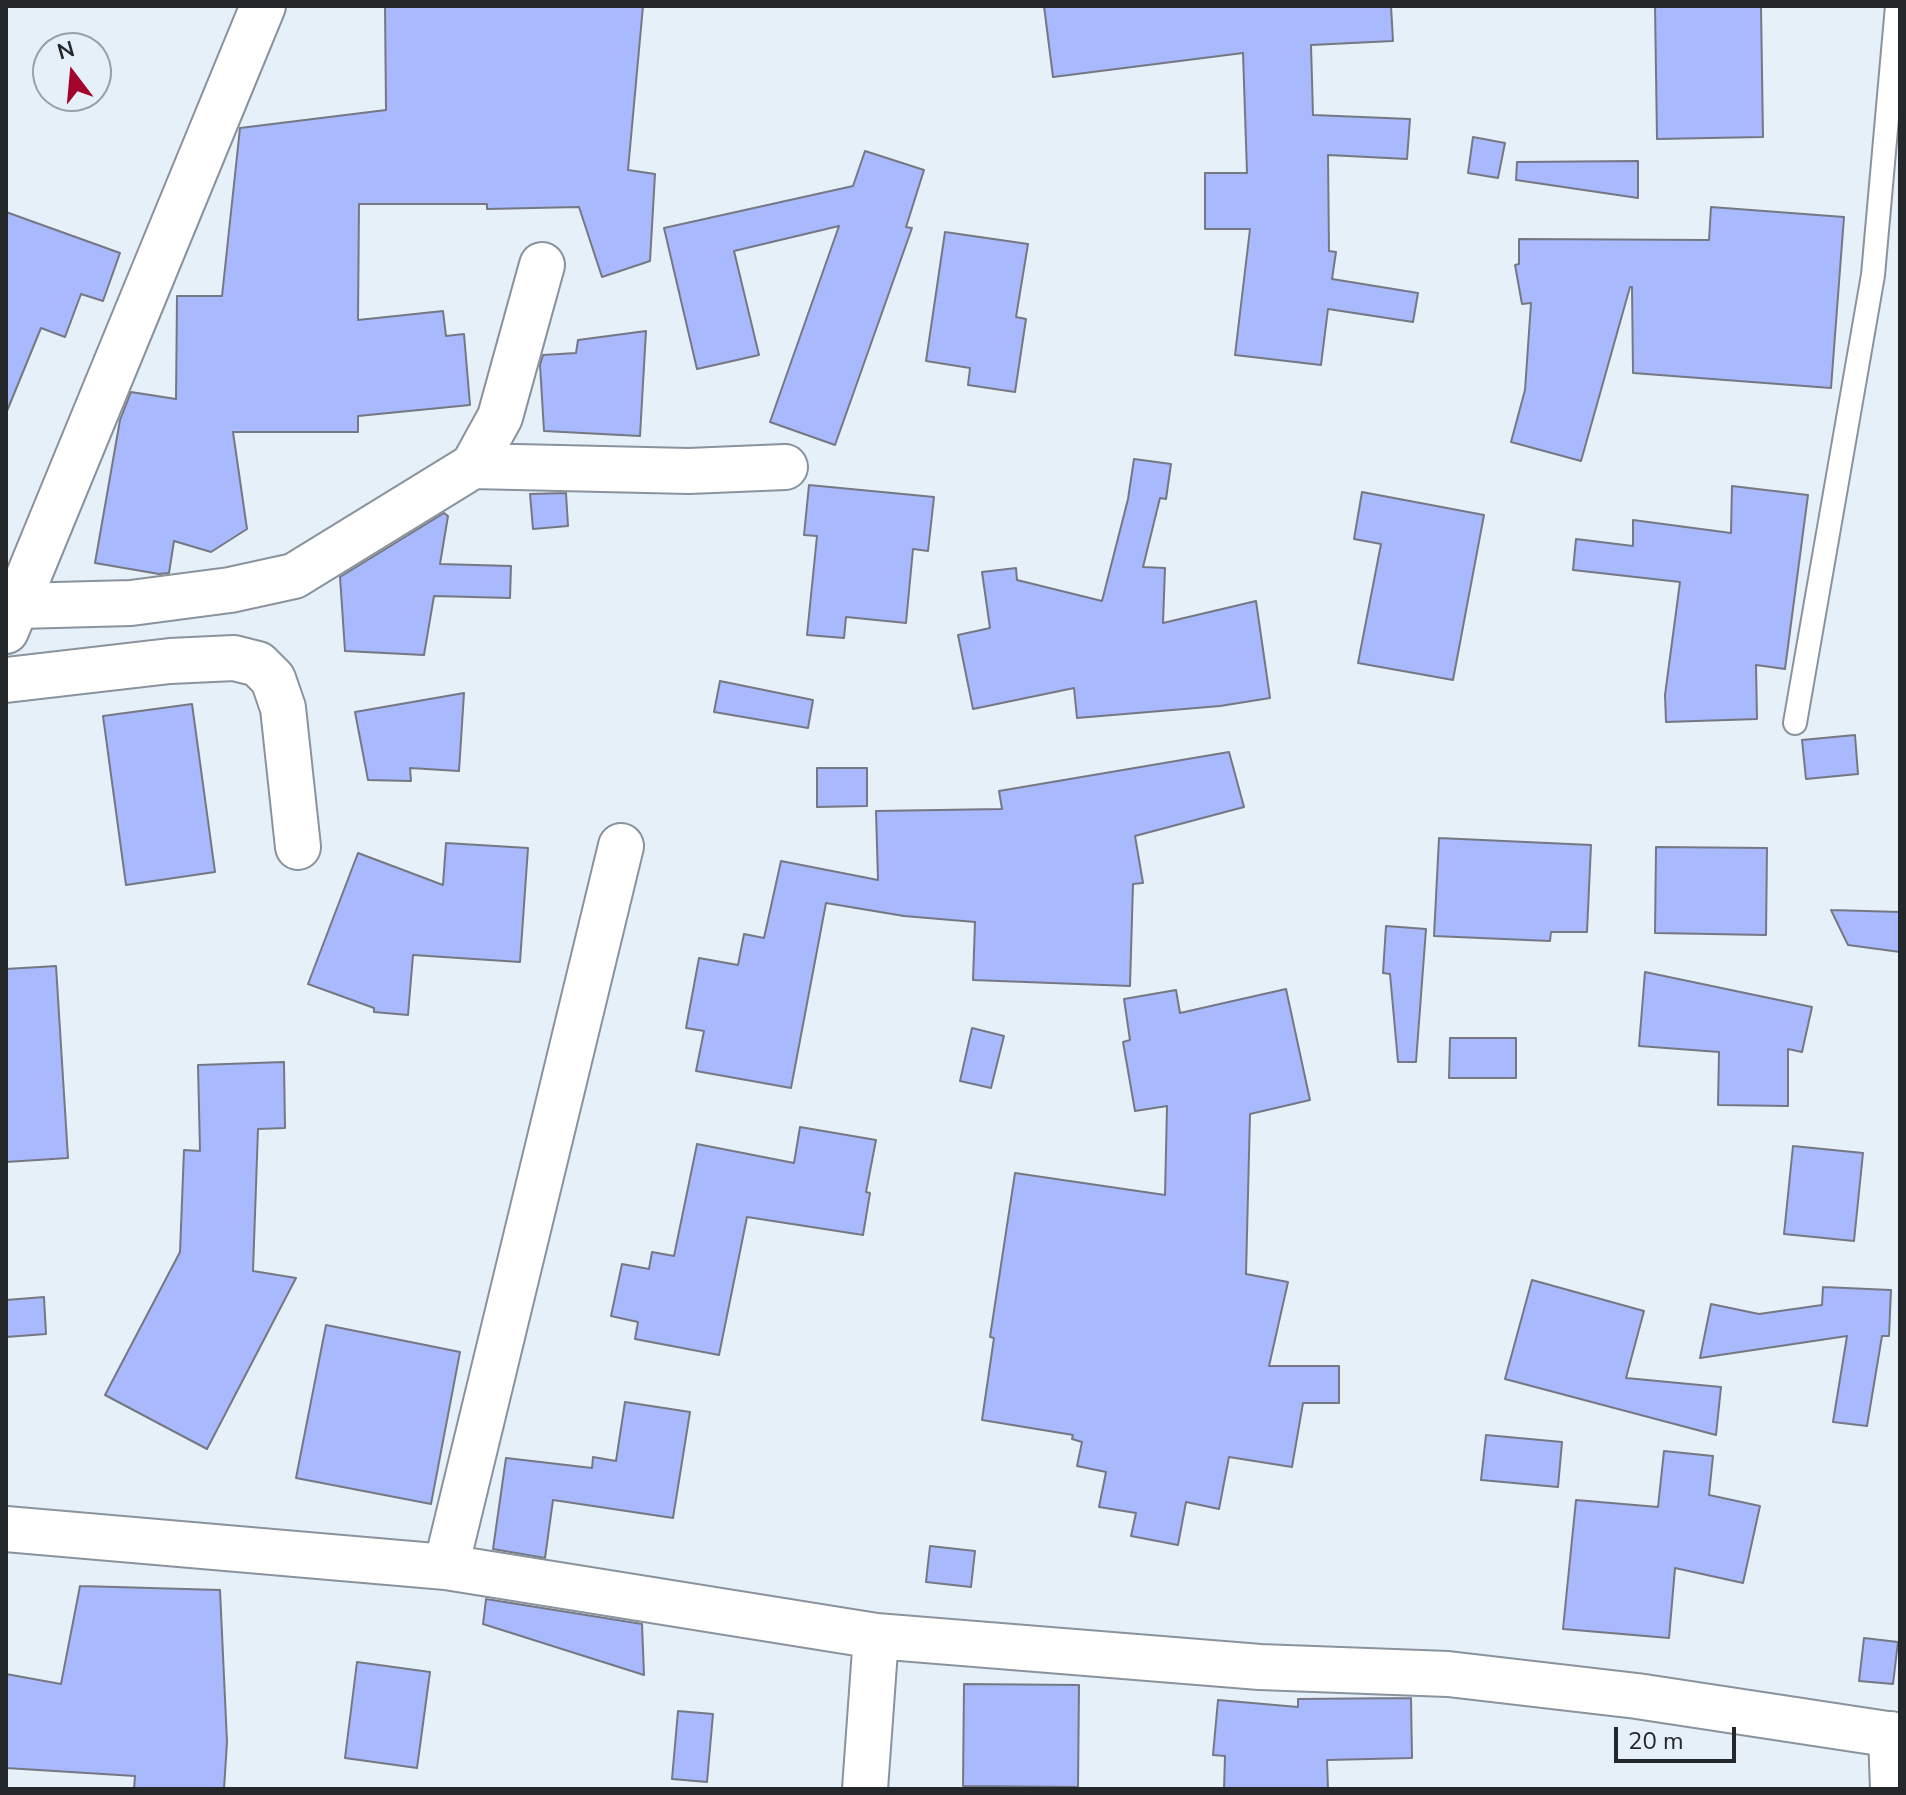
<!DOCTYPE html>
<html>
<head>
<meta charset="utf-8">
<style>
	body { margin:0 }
	#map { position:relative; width:1906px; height:1795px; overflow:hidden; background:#e6f0f9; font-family:"Nunito Sans",sans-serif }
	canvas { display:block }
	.frame { position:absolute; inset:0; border:8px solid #24282b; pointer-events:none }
	.north { position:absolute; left:32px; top:32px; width:80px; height:80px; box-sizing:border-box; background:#e6f0f9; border:2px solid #98a0a7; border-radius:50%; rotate:344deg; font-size:22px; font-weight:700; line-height:32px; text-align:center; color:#24282b }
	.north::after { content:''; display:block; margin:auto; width:28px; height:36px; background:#a3042c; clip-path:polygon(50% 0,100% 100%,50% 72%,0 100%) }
	.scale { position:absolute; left:1614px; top:1727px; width:122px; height:36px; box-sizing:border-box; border:4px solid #24282b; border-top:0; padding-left:10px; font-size:24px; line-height:28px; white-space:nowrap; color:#24282b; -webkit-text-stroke:6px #e6f0f9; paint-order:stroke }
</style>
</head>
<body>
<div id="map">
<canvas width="1906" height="1795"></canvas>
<div class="frame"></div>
<div class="north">N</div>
<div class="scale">20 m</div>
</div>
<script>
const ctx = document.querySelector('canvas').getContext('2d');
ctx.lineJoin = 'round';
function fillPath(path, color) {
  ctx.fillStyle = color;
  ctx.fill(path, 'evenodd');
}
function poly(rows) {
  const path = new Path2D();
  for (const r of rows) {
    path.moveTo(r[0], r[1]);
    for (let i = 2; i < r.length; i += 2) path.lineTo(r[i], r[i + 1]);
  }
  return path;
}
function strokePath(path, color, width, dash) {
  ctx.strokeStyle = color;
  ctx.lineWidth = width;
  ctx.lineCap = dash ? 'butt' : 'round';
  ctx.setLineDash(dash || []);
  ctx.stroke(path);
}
const building = poly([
	[385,6,643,6,628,170,655,174,650,261,602,277,579,207,487,209,487,204,359,204,358,320,443,311,446,336,464,334,470,405,358,416,358,432,233,432,247,529,211,552,174,541,169,573,159,574,95,563,120,420,131,392,176,399,177,296,222,296,240,128,386,110,385,6],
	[1044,6,1391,6,1393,41,1311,45,1313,115,1410,119,1407,159,1328,155,1329,251,1336,252,1332,279,1418,293,1413,322,1328,309,1321,365,1235,355,1250,229,1205,229,1205,173,1247,173,1243,53,1053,77,1044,6],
	[1655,6,1761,6,1763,137,1657,139,1655,6],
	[1473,137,1505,143,1498,178,1468,173,1473,137],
	[865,151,924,170,906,227,912,228,835,445,770,422,839,226,734,251,759,355,697,369,664,228,853,186,865,151],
	[1638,161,1638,198,1516,180,1517,162,1638,161],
	[1711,207,1844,217,1831,388,1633,373,1632,287,1630,287,1581,461,1511,442,1525,390,1531,303,1522,304,1515,265,1519,264,1519,239,1709,240,1711,207],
	[6,212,120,253,103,301,81,294,65,337,41,328,7,411,6,212],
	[945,232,1028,244,1016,317,1026,319,1015,392,968,385,970,368,926,361,945,232],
	[646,331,640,436,544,431,540,365,543,355,576,353,578,340,646,331],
	[1134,459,1171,464,1166,499,1160,498,1143,567,1165,568,1163,623,1256,601,1270,698,1220,706,1077,718,1074,688,973,709,958,635,990,628,982,572,1016,568,1017,580,1102,601,1128,499,1134,459],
	[809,485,934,497,928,551,913,549,906,623,846,617,844,638,807,635,817,536,804,535,809,485],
	[1732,486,1808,495,1785,669,1756,665,1757,719,1666,722,1665,695,1680,582,1573,570,1576,539,1633,546,1633,520,1731,533,1732,486],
	[1362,492,1484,515,1453,680,1358,663,1381,544,1354,539,1362,492],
	[566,493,568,526,533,529,530,494,566,493],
	[444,513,448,516,440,564,511,566,510,598,434,596,424,655,345,651,340,577,444,513],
	[720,681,813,700,808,728,714,712,720,681],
	[464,693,459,771,410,768,411,781,368,780,355,712,464,693],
	[192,704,215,872,126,885,103,716,192,704],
	[1855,735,1858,774,1806,779,1802,740,1855,735],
	[1229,752,1244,807,1135,836,1143,883,1133,884,1130,986,973,980,975,922,904,916,826,903,791,1088,696,1071,704,1031,686,1028,699,958,738,965,744,934,764,938,781,861,878,880,876,811,1002,809,999,791,1229,752],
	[817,768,867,768,867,806,817,807,817,768],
	[1439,838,1591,845,1587,932,1551,932,1550,941,1434,936,1439,838],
	[446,843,528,848,520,962,413,955,408,1015,374,1012,374,1008,308,984,358,853,443,885,446,843],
	[1656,847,1767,848,1766,935,1655,933,1656,847],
	[1831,910,1900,912,1900,952,1848,945,1831,910],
	[1386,926,1426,929,1416,1062,1398,1062,1390,974,1383,973,1386,926],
	[56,966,68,1158,6,1162,6,969,56,966],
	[1645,972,1812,1007,1802,1052,1788,1049,1788,1106,1718,1105,1719,1052,1639,1046,1645,972],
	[1286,989,1310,1100,1250,1114,1246,1274,1288,1282,1269,1366,1339,1366,1339,1403,1303,1403,1292,1467,1229,1457,1219,1509,1186,1502,1178,1545,1131,1536,1136,1513,1099,1507,1106,1472,1077,1466,1082,1442,1072,1439,1073,1435,982,1420,994,1338,990,1337,1015,1173,1165,1195,1167,1106,1135,1111,1123,1042,1130,1040,1124,999,1176,990,1180,1013,1286,989],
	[972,1028,1004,1036,991,1088,960,1081,972,1028],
	[1450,1038,1516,1038,1516,1078,1449,1078,1450,1038],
	[284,1062,285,1128,258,1129,253,1271,296,1278,207,1449,105,1395,180,1252,184,1150,200,1151,198,1065,284,1062],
	[800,1127,876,1140,866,1192,870,1193,863,1235,747,1217,719,1355,635,1339,638,1322,611,1316,622,1264,649,1269,652,1252,674,1256,697,1144,794,1163,800,1127],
	[1793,1146,1863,1153,1854,1241,1784,1234,1793,1146],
	[1532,1280,1644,1311,1626,1378,1721,1387,1716,1435,1505,1379,1532,1280],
	[1823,1287,1891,1290,1889,1336,1882,1336,1867,1426,1833,1422,1847,1336,1700,1358,1711,1304,1759,1314,1822,1305,1823,1287],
	[44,1297,46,1334,6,1337,6,1300,44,1297],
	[326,1325,460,1352,431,1504,296,1478,326,1325],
	[625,1402,690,1412,673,1518,553,1500,545,1558,493,1549,506,1458,592,1468,593,1457,616,1461,625,1402],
	[1486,1435,1562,1442,1558,1487,1481,1480,1486,1435],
	[1664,1451,1713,1456,1709,1495,1760,1506,1743,1583,1675,1568,1669,1638,1563,1629,1576,1500,1658,1507,1664,1451],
	[930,1546,975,1551,971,1587,926,1582,930,1546],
	[80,1586,220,1590,227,1742,224,1789,134,1789,135,1776,6,1768,6,1674,61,1684,80,1586],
	[486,1599,642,1624,644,1675,483,1624,486,1599],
	[1864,1638,1898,1642,1893,1684,1859,1681,1864,1638],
	[357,1662,430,1672,417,1768,345,1758,357,1662],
	[964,1684,1079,1685,1078,1787,963,1786,964,1684],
	[1411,1698,1412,1758,1327,1760,1328,1789,1224,1789,1225,1756,1213,1755,1218,1700,1298,1707,1298,1699,1411,1698],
	[678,1711,713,1714,707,1782,672,1779,678,1711]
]);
fillPath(building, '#a8b9fd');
strokePath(building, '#757883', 2);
const lane = poly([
	[1795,723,1873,275,1897,6]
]);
const street = poly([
	[473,466,689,471,785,467],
	[18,606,131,603,230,590,294,576,473,466,500,417,542,265],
	[6,680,170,661,234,658,258,664,273,679,283,708,298,847],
	[6,1529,446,1567,876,1636,1260,1667,1448,1674,1637,1696,1900,1736],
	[446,1567,621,846],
	[1891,1734,1893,1789],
	[865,1789,876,1636]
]);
const secondary = poly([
	[6,631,263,6]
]);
strokePath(lane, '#8a939c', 26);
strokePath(street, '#8a939c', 48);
strokePath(secondary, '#8a939c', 48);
strokePath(lane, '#fff', 22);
strokePath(street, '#fff', 44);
strokePath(secondary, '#fff', 44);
</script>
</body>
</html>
